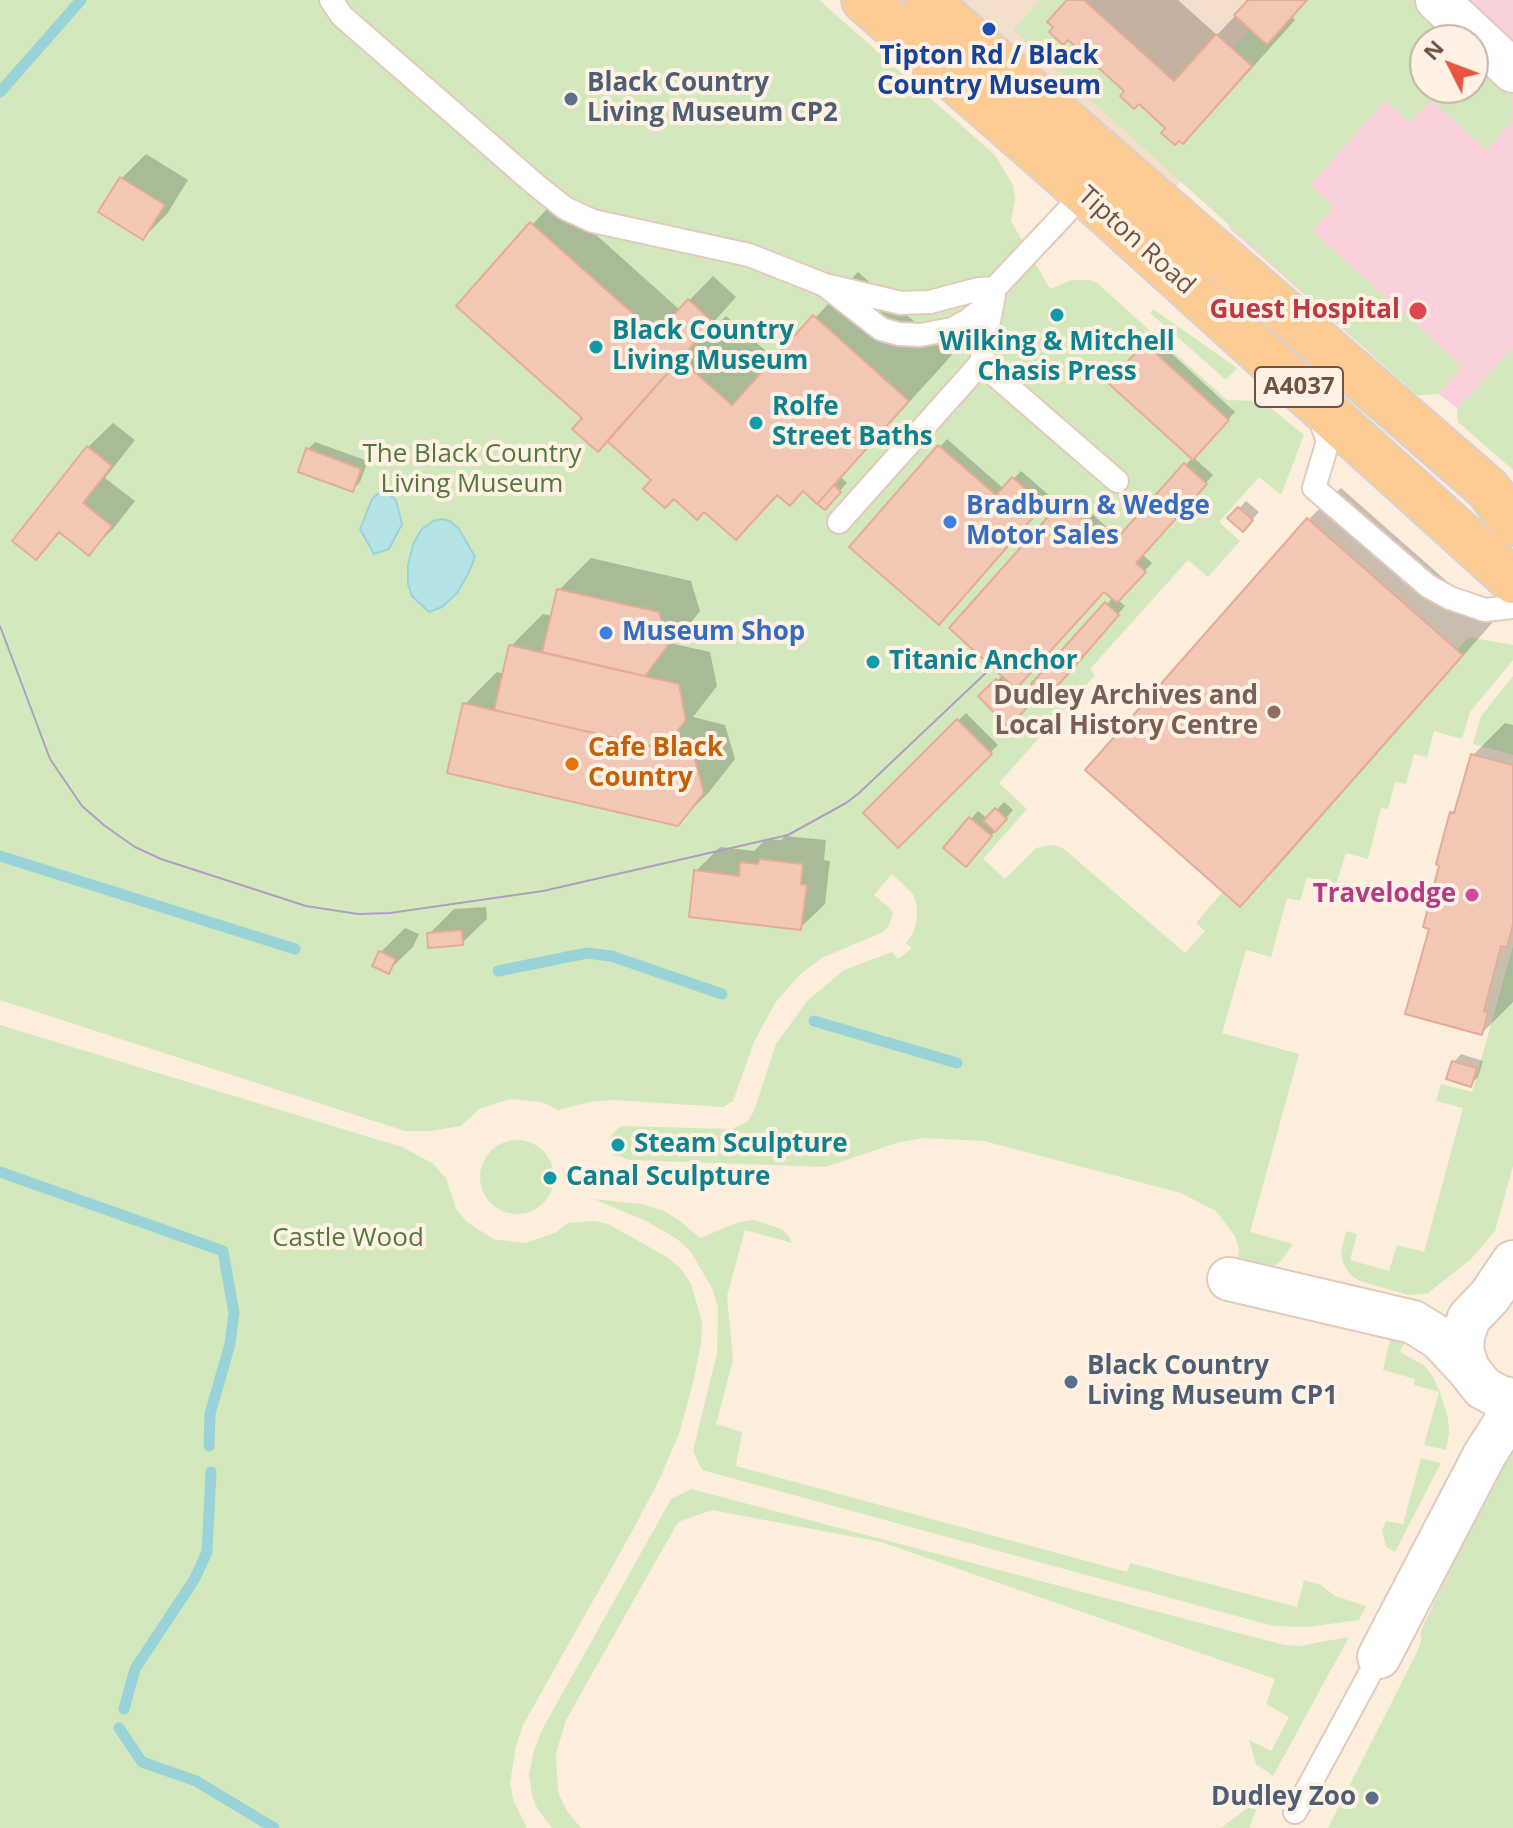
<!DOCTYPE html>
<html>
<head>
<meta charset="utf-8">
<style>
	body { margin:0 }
	#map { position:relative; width:1513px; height:1828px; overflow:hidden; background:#fceddd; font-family:"Open Sans",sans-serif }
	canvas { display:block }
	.north { position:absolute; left:1409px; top:24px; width:80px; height:80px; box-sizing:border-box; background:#fff2e4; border:2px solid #c7b2a5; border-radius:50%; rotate:312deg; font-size:22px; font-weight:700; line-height:32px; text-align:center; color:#725146 }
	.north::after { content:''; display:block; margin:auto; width:28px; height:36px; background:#e95540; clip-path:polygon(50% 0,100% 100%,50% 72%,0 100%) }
</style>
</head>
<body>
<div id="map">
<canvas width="1513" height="1828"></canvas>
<div class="north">N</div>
</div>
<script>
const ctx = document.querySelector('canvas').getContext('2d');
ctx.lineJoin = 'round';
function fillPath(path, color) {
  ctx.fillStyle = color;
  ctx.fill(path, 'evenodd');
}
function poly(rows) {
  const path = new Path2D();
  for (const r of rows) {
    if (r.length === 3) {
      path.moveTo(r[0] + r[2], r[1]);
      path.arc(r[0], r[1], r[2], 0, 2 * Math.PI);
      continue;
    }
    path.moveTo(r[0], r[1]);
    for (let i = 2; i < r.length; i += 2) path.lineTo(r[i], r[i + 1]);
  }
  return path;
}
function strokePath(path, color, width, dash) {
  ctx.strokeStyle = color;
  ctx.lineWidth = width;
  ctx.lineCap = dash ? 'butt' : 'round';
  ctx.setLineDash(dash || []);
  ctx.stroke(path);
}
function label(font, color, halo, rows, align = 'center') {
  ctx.font = font + ' "Open Sans",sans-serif';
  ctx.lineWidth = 8;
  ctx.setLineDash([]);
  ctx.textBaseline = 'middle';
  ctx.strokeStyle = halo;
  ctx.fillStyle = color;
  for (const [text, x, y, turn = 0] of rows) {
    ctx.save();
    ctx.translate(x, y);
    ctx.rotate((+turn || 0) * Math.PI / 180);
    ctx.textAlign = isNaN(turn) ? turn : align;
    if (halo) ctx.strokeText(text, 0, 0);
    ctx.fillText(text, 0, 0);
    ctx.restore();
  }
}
fillPath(poly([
	[895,0,1338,0,1145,223]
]), '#f4decc');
fillPath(poly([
	[1338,0,1513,0,1513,458,1458,422,1457,408,1439,394,1417,395,1229,228],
	[1425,40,1473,40,1473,88,1425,88]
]), '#fad0da');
fillPath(poly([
	[0,0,819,0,995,155,1013,185,1015,200,1011,221,1050,289,1072,280,1089,280,1097,283,1227,400,1262,401,1304,435,1281,495,1259,477,1219,522,1240,541,1208,577,1188,560,1090,669,1095,675,999,783,1027,809,983,859,1005,879,1036,848,1050,845,1057,846,1064,849,1185,953,1205,931,1196,923,1219,896,1223,892,1241,907,1463,655,1457,650,1469,637,1513,645,1513,660,1470,712,1462,739,1434,731,1427,757,1414,754,1406,784,1395,782,1388,809,1381,808,1368,859,1346,853,1336,885,1307,877,1300,901,1287,898,1271,957,1246,950,1222,1033,1299,1054,1250,1232,1293,1244,1280,1262,1266,1271,1236,1269,1239,1249,1235,1236,1216,1211,1181,1193,984,1141,923,1138,896,1143,826,1167,630,1160,614,1155,610,1140,612,1134,621,1126,731,1129,747,1122,754,1111,776,1044,807,1001,844,970,892,952,898,959,912,948,906,943,913,933,917,920,917,905,913,894,892,874,874,895,891,909,893,914,889,926,883,932,822,958,803,972,788,988,775,1003,754,1042,733,1101,723,1107,614,1100,589,1102,558,1110,542,1102,510,1099,479,1109,461,1126,431,1131,405,1131,0,1000],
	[995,809,1007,819,995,832,983,821],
	[970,817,991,836,965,866,944,847],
	[1041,0,1067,0,1047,22,1053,27,1049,32,1063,45,1068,40,1165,128,1161,133,1175,145,1179,141,1183,143,1252,67,1233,49,1250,29,1268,44,1307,0,1410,0,1453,40,1425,40,1425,88,1473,88,1473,58,1511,93,1513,120,1486,150,1431,100,1410,122,1385,101,1310,185,1333,207,1312,231,1462,366,1439,394,1417,395,1013,30],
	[1153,309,1237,368,1226,380,1150,313],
	[1513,348,1513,470,1458,422,1457,409],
	[1513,676,1513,755,1473,744,1481,716],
	[1513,946,1513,1166,1495,1231,1471,1259,1428,1293,1408,1295,1360,1281,1350,1275,1343,1263,1341,1252,1346,1231,1357,1234,1350,1260,1389,1271,1397,1245,1424,1252,1463,1108,1436,1101,1441,1084,1472,1092],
	[0,1025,402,1147,432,1163,446,1178,456,1209,466,1221,493,1239,525,1243,555,1233,568,1223,595,1221,608,1224,667,1257,681,1269,691,1284,702,1321,701,1343,694,1379,679,1434,659,1480,634,1528,523,1725,516,1746,510,1783,513,1799,527,1828,0,1828],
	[517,1177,37],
	[594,1199,642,1204,664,1211,680,1221,700,1238,739,1222,754,1220,782,1229,789,1236,792,1243,745,1230,727,1296,733,1360,716,1424,742,1432,736,1466,1127,1572,1130,1563,1297,1607,1304,1580,1321,1585,1335,1596,1366,1606,1359,1620,1308,1627,1273,1626,702,1470,693,1451,717,1353,718,1308,713,1290,691,1252,677,1239,648,1222],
	[1390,1339,1404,1342,1400,1352,1425,1366,1433,1377,1440,1392,1448,1418,1449,1434,1446,1450,1424,1445,1439,1392,1414,1385,1415,1379,1383,1370],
	[1513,1453,1513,1828,1328,1828,1416,1654,1421,1642,1421,1630,1490,1486,1506,1458],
	[1421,1458,1441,1463,1395,1552,1386,1547,1382,1530,1386,1521,1403,1524],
	[691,1489,1284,1645,1299,1646,1349,1637,1273,1776,1256,1764,1249,1740,1271,1751,1289,1717,1266,1704,1275,1679,881,1542,712,1510,678,1522,566,1720,556,1753,558,1792,567,1811,581,1828,552,1828,538,1810,532,1796,529,1774,534,1750,542,1730,671,1499],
	[1251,1805,1257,1808,1249,1828,1221,1828]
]), '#d3e9bd');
const water = poly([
	[380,492,389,494,396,500,402,524,389,549,374,554,360,529,372,499,380,492],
	[442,519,450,521,459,529,475,557,469,572,457,593,442,607,429,612,412,596,408,584,408,565,413,545,421,530,433,521,442,519]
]);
fillPath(water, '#b3e3e5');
strokePath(water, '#99d3d7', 2);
fillPath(poly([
	[1070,0,1178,0,1217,35,1250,0,1307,0,1292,17,1295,20,1227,96,1182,141,1127,91],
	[146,154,188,180,167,214,143,238,101,212,122,178],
	[556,199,680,310,713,276,736,297,702,335,704,337,726,316,776,360,858,272,952,355,841,477,847,483,825,507,804,489,780,494,736,538,705,509,654,480,458,306],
	[1157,340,1235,412,1193,457,1213,475,1142,554,1152,563,1118,600,1125,606,1054,688,1113,596,1105,589,1017,685,1032,701,1008,724,981,696,1003,675,951,628,1071,495,1119,538,1193,457,1111,383,1149,342,1153,345],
	[113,423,135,440,105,478,135,501,113,529,89,553,61,532,36,557,88,447],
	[947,439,1004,489,1021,471,1050,496,946,615,852,546],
	[315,442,368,461,360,482,353,490,308,449],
	[1341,488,1493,622,1272,873,1240,904,1088,769,1309,519],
	[1246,501,1259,512,1250,522,1230,518],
	[591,558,691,581,700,611,674,644,710,652,717,686,693,717,725,725,735,759,709,792,677,824,465,704,497,672,505,674,511,646,543,614,553,616,559,590],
	[966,713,998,745,898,846,866,813],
	[1505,723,1513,725,1513,1002,1482,1033,1432,928,1452,813,1458,807,1473,755],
	[1004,802,1013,810,973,857,946,848,978,811,988,819],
	[785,836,826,840,824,860,830,861,825,904,800,928,696,871,720,847,754,851,766,839,781,840],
	[486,907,487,919,462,943,429,934,454,909],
	[405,928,419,934,413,947,388,971,381,952],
	[1461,1054,1483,1061,1478,1077,1471,1084,1454,1062]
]), '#0003');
strokePath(poly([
	[0,92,81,0],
	[0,856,295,949],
	[498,971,587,953,611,956,722,994],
	[814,1021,957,1063],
	[0,1172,223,1251,234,1313,230,1344,210,1414,209,1446],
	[124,1709,135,1669,194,1580,207,1552,211,1472],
	[119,1728,142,1762,196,1781,274,1828]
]), '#99d3d7', 11);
const building = poly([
	[1067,0,1084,0,1174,81,1216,34,1252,66,1183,144,1179,141,1175,145,1161,133,1165,128,1139,104,1134,109,1120,96,1124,91,1068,40,1063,45,1049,32,1053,27,1047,22,1067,0],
	[1248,0,1307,0,1267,45,1234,15,1248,0],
	[120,177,165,205,143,240,98,212,120,177],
	[530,222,656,334,688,299,713,322,598,452,572,429,582,418,456,306,530,222],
	[813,315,909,401,817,504,803,491,790,506,777,495,736,540,704,512,697,520,674,499,665,508,643,489,651,480,607,441,680,359,732,405,813,315],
	[1148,346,1229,420,1193,460,1108,383,1140,348,1144,351,1148,346],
	[938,445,996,495,1012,477,1044,505,939,625,849,547,938,445],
	[87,446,112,466,83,503,112,526,89,556,59,532,36,560,12,541,87,446],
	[306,448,361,469,353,492,298,472,306,448],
	[1184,463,1207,484,1136,563,1146,572,1117,603,1104,592,1016,689,949,628,1062,501,1111,545,1184,463],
	[834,485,841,492,825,510,817,504,834,485],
	[1238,507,1253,520,1243,532,1227,518,1238,507],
	[1307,518,1463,655,1240,907,1085,770,1307,518],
	[557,589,659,612,669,644,645,676,542,652,557,589],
	[1105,602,1119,615,1047,698,1031,684,1105,602],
	[509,645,679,684,686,720,663,749,494,710,509,645],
	[996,679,1026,709,1008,727,978,696,996,679],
	[463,703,694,756,704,793,678,826,447,773,463,703],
	[957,719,992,754,898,848,863,813,957,719],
	[1471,754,1513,765,1513,924,1507,947,1501,946,1484,1011,1488,1013,1482,1035,1405,1014,1429,929,1423,927,1439,866,1436,864,1450,812,1454,813,1471,754],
	[995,808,1007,819,995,832,983,821,995,808],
	[969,817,992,836,966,867,943,848,969,817],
	[759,859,803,864,801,884,807,885,801,930,689,917,694,870,739,876,740,862,758,864,759,859],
	[462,930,463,945,428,948,427,933,462,930],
	[379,951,396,959,389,974,372,966,379,951],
	[1452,1061,1477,1068,1471,1087,1446,1079,1452,1061]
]);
fillPath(building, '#f2c7b5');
strokePath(building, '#e5ac95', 2);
const service = poly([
	[331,0,342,16,536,185,565,208,593,221,749,255,825,285,901,303,930,302,979,289,995,288],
	[826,286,881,329,899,334,920,335,952,329,967,321,984,308,995,288,1089,188],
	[981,363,1117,481],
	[1318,414,1328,441,1314,488,1428,586,1450,598,1485,610,1513,607],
	[839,522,981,363,994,295],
	[1295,1812,1379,1657]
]);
const minor = poly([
	[1437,0,1513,71],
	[1513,1262,1490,1296,1469,1318,1463,1336,1462,1350,1468,1369,1483,1388,1500,1397,1513,1400],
	[1229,1279,1413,1322,1439,1338,1468,1369],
	[1379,1657,1485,1454,1513,1410]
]);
const primary = poly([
	[864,0,1084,193,1513,581],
	[926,0,1488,489,1513,523]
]);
strokePath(service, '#e2cabd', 26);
strokePath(minor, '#e2cabd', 46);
strokePath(primary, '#dad2cf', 48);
strokePath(service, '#fff', 22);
strokePath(minor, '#fff', 42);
strokePath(primary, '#fdcc94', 44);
strokePath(poly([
	[0,626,50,759,82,806,105,826,135,847,161,859,306,906,358,914,390,913,543,891,788,835,846,803,858,794,992,667]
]), '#af9ec4', 2);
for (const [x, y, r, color] of [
	[989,29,8,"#1a4fb4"],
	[571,99,8,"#5c6f8a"],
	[1418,311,10,"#e0444e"],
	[1057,315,8,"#0f9aa8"],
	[596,347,8,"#0f9aa8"],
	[756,423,8,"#0f9aa8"],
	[950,522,8,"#3f7fe0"],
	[606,633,8,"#3f7fe0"],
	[873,662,8,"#0f9aa8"],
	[1274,712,8,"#8d6e63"],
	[572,764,8,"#e8710a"],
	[1472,895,8,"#d1479c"],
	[618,1145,8,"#0f9aa8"],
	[550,1178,8,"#0f9aa8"],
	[1071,1382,8,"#5c6f8a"],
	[1372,1798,8,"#5c6f8a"]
]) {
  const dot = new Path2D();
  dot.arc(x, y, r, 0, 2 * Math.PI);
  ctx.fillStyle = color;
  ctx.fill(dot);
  strokePath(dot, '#fff2e4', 3);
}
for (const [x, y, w] of [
	[1299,387,88]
]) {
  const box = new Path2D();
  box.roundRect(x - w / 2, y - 20, w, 40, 6);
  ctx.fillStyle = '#fff2e4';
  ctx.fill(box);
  strokePath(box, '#725146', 2);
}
label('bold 24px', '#725146', null, [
	["A4037",1299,387]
]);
label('bold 26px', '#164399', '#fff2e4', [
	["Tipton Rd / Black",989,57],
	["Country Museum",989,87]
]);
label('bold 26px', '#4e5e75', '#fff2e4', [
	["Black Country",587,84],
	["Living Museum CP2",587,114],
	["Black Country",1087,1367],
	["Living Museum CP1",1087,1397],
	["Dudley Zoo",1356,1798,"right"]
], 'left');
label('26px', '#725146', '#fff2e4', [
	["Tipton Road",1136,241,42]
]);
label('bold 26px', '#be3a42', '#fff2e4', [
	["Guest Hospital",1400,311]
], 'right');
label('bold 26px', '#0d838f', '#fff2e4', [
	["Black Country",612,332],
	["Living Museum",612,362],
	["Wilking & Mitchell",1057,343,"center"],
	["Chasis Press",1057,373,"center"],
	["Rolfe",772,408],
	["Street Baths",772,438],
	["Titanic Anchor",889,662],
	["Steam Sculpture",634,1145],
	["Canal Sculpture",566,1178]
], 'left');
label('26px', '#54783e', '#fff2e4', [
	["The Black Country",472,455],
	["Living Museum",472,485],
	["Castle Wood",348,1239]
]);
label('bold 26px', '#366cbe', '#fff2e4', [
	["Bradburn & Wedge",966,507],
	["Motor Sales",966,537],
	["Museum Shop",622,633]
], 'left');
label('bold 26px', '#785e54', '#fff2e4', [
	["Dudley Archives and",1258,697],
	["Local History Centre",1258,727]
], 'right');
label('bold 26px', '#c56008', '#fff2e4', [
	["Cafe Black",588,749],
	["Country",588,779]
], 'left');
label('bold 26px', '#b23c85', '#fff2e4', [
	["Travelodge",1456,895]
], 'right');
</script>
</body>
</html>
